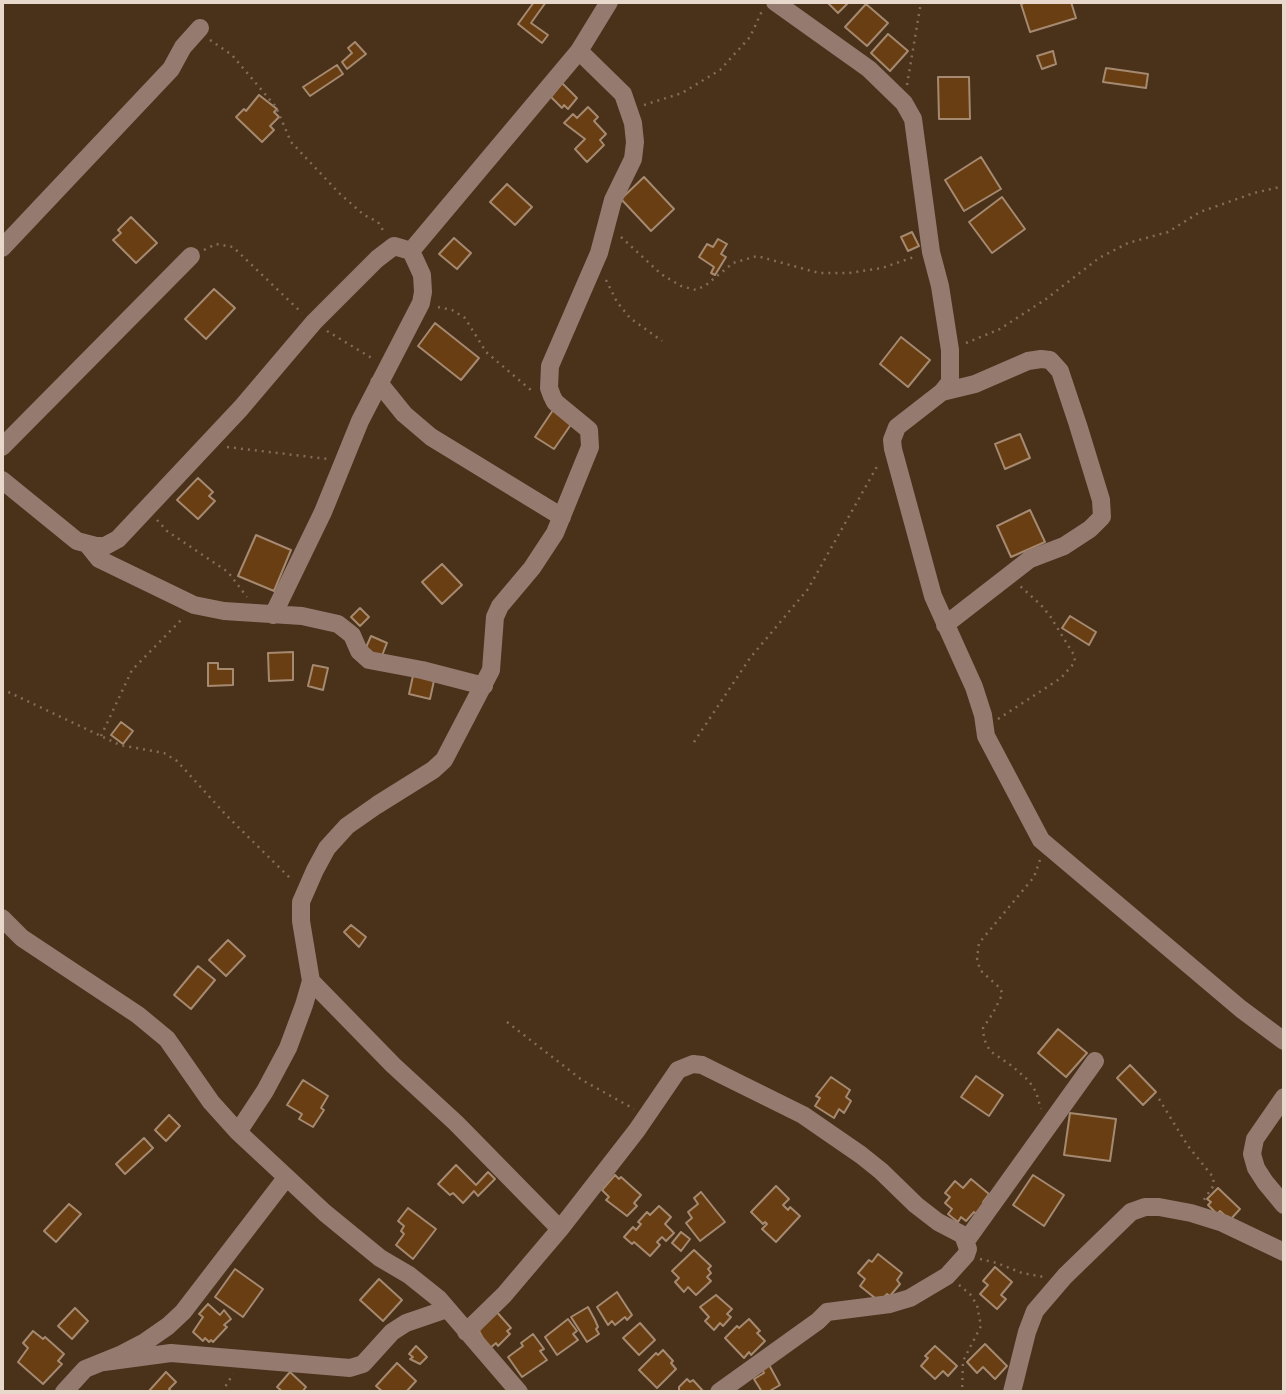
<!DOCTYPE html>
<html>
<head>
<meta charset="utf-8">
<style>
	body { margin:0 }
	#map { position:relative; width:1286px; height:1394px; overflow:hidden; background:#49311a; font-family:"Sofia Sans Condensed",sans-serif }
	canvas { display:block }
	.frame { position:absolute; inset:0; border:4px solid #e8d8cb; pointer-events:none }
</style>
</head>
<body>
<div id="map">
<canvas width="1286" height="1394"></canvas>
<div class="frame"></div>
</div>
<script>
const ctx = document.querySelector('canvas').getContext('2d');
ctx.lineJoin = 'round';
function fillPath(path, color) {
  ctx.fillStyle = color;
  ctx.fill(path, 'evenodd');
}
function poly(rows) {
  const path = new Path2D();
  for (const r of rows) {
    path.moveTo(r[0], r[1]);
    for (let i = 2; i < r.length; i += 2) path.lineTo(r[i], r[i + 1]);
  }
  return path;
}
function strokePath(path, color, width, dash) {
  ctx.strokeStyle = color;
  ctx.lineWidth = width;
  ctx.lineCap = dash ? 'butt' : 'round';
  ctx.setLineDash(dash || []);
  ctx.stroke(path);
}
const building = poly([
	[534,2,546,2,531,23,548,35,542,43,518,24,534,2],
	[827,2,849,2,838,13,827,2],
	[1027,2,1071,2,1076,18,1030,32,1021,4,1027,2],
	[866,4,888,23,867,46,845,27,866,4],
	[888,34,908,51,890,71,871,53,888,34],
	[355,42,366,54,347,69,342,62,352,53,348,48,355,42],
	[1053,51,1056,64,1042,69,1037,56,1053,51],
	[337,65,343,74,310,96,303,87,337,65],
	[1106,68,1148,74,1146,88,1103,82,1106,68],
	[938,77,969,77,970,119,939,119,938,77],
	[562,83,577,98,568,109,564,105,562,108,551,97,562,83],
	[259,95,277,109,274,112,279,117,270,126,274,130,262,142,236,117,244,109,246,111,259,95],
	[588,107,598,117,594,121,606,134,600,140,604,145,587,162,575,149,585,139,564,123,573,114,577,118,588,107],
	[981,157,1001,189,964,211,945,180,981,157],
	[644,177,674,209,651,231,621,199,644,177],
	[507,184,532,207,515,225,490,202,507,184],
	[1002,197,1025,229,992,253,969,222,1002,197],
	[131,217,157,243,136,263,113,240,121,233,118,230,131,217],
	[912,232,919,246,908,251,901,237,912,232],
	[454,238,471,253,457,269,439,254,454,238],
	[718,239,727,244,721,254,726,257,715,275,711,273,714,267,699,257,707,244,713,247,718,239],
	[214,289,235,308,206,339,185,319,214,289],
	[435,323,479,358,461,380,418,346,435,323],
	[901,337,930,360,908,387,880,364,901,337],
	[553,410,572,423,554,449,535,437,553,410],
	[1020,434,1030,458,1005,469,995,444,1020,434],
	[198,478,213,492,209,496,215,501,198,519,177,500,198,478],
	[1030,510,1045,542,1011,557,997,526,1030,510],
	[256,535,291,550,274,591,238,576,256,535],
	[442,564,462,585,442,604,422,582,442,564],
	[360,608,369,617,360,626,351,617,360,608],
	[1070,616,1096,632,1089,645,1062,628,1070,616],
	[371,636,387,643,381,658,364,652,371,636],
	[293,652,293,680,269,681,268,653,293,652],
	[208,663,218,663,218,669,233,669,233,685,208,686,208,663],
	[313,665,328,668,323,690,308,686,313,665],
	[414,671,435,676,430,699,409,694,414,671],
	[121,722,133,731,123,744,111,735,121,722],
	[351,925,366,937,359,947,344,932,351,925],
	[228,940,245,956,226,976,209,960,228,940],
	[198,966,215,980,191,1009,174,995,198,966],
	[1058,1029,1087,1053,1066,1077,1038,1053,1058,1029],
	[1130,1065,1156,1092,1143,1105,1117,1078,1130,1065],
	[976,1076,1003,1095,989,1116,961,1097,976,1076],
	[831,1077,850,1090,846,1097,851,1101,844,1113,839,1109,834,1118,815,1106,820,1098,816,1096,831,1077],
	[303,1080,328,1096,321,1108,324,1110,313,1127,299,1119,302,1114,287,1105,303,1080],
	[1070,1113,1116,1119,1110,1161,1064,1155,1070,1113],
	[169,1115,180,1126,166,1141,155,1130,169,1115],
	[144,1138,153,1148,125,1174,116,1164,144,1138],
	[456,1165,476,1185,488,1172,495,1179,478,1196,474,1191,463,1203,453,1193,450,1195,438,1184,456,1165],
	[615,1175,619,1179,621,1177,641,1195,634,1203,637,1206,627,1216,606,1200,609,1197,602,1190,615,1175],
	[1033,1175,1064,1195,1044,1226,1013,1205,1033,1175],
	[971,1179,989,1194,983,1202,989,1207,980,1217,974,1212,966,1221,961,1217,958,1222,948,1214,952,1209,945,1203,950,1197,945,1193,955,1181,963,1188,971,1179],
	[776,1186,789,1199,783,1205,788,1210,790,1207,800,1216,776,1242,762,1229,767,1224,765,1222,763,1224,751,1212,776,1186],
	[1218,1188,1240,1209,1230,1220,1220,1211,1217,1214,1208,1205,1211,1202,1207,1199,1218,1188],
	[701,1192,725,1222,700,1241,686,1223,692,1218,688,1212,698,1204,694,1198,701,1192],
	[69,1204,81,1214,56,1242,44,1231,69,1204],
	[659,1206,671,1217,665,1224,674,1233,666,1241,662,1237,657,1242,660,1245,650,1256,634,1242,632,1244,624,1237,633,1227,636,1230,641,1224,638,1222,647,1212,650,1215,659,1206],
	[408,1208,436,1229,413,1259,396,1245,404,1234,401,1231,404,1226,398,1221,408,1208],
	[681,1232,690,1239,681,1251,672,1243,681,1232],
	[694,1250,711,1266,708,1269,711,1273,707,1277,711,1281,696,1295,688,1287,684,1292,675,1282,679,1278,672,1271,694,1250],
	[878,1254,902,1273,897,1280,900,1284,890,1296,887,1294,880,1302,860,1286,865,1279,858,1273,869,1260,872,1262,878,1254],
	[995,1267,1012,1282,1001,1295,1006,1299,997,1309,980,1294,988,1285,983,1281,995,1267],
	[235,1269,263,1289,243,1317,215,1297,235,1269],
	[379,1279,402,1300,383,1321,360,1300,379,1279],
	[617,1292,632,1315,627,1320,625,1317,615,1325,612,1321,608,1325,597,1307,617,1292],
	[716,1295,732,1309,727,1314,731,1317,723,1326,720,1323,714,1330,705,1321,709,1317,700,1307,716,1295],
	[208,1304,220,1315,224,1310,231,1319,224,1325,227,1327,213,1342,211,1340,209,1342,205,1338,203,1341,193,1332,203,1317,199,1314,208,1304],
	[588,1307,595,1320,598,1327,596,1329,599,1334,587,1342,571,1317,588,1307],
	[75,1308,88,1321,72,1339,58,1326,75,1308],
	[495,1310,511,1328,507,1331,510,1334,498,1346,496,1343,489,1349,479,1331,495,1310],
	[568,1319,577,1331,573,1334,578,1340,557,1355,545,1337,568,1319],
	[749,1319,760,1331,757,1333,765,1341,751,1355,749,1352,744,1358,725,1338,737,1326,739,1328,749,1319],
	[640,1323,655,1340,639,1355,623,1338,640,1323],
	[33,1331,43,1339,45,1337,64,1354,58,1361,62,1364,43,1384,18,1362,28,1348,23,1343,33,1331],
	[533,1334,544,1349,540,1351,547,1360,522,1377,508,1357,523,1346,521,1343,533,1334],
	[985,1344,1007,1366,995,1379,983,1367,977,1373,967,1362,985,1344],
	[416,1346,427,1357,420,1364,410,1359,413,1357,409,1354,416,1346],
	[935,1346,957,1366,948,1376,943,1371,935,1379,921,1366,928,1358,925,1356,935,1346],
	[663,1350,673,1361,671,1363,676,1369,657,1388,639,1370,656,1353,658,1355,663,1350],
	[397,1363,416,1381,406,1392,383,1392,376,1386,397,1363],
	[768,1363,780,1385,768,1392,762,1392,754,1379,764,1373,761,1367,768,1363],
	[166,1372,176,1382,169,1389,172,1392,151,1392,149,1391,166,1372],
	[290,1372,306,1387,302,1392,283,1392,277,1387,290,1372],
	[687,1379,690,1382,693,1380,703,1391,679,1392,679,1387,687,1379]
]);
fillPath(building, '#683e12');
strokePath(building, '#a58970', 2);
strokePath(poly([
	[210,40,232,55,276,107,291,142,339,193,364,215,378,222,384,232],
	[907,85,921,2],
	[644,105,682,93,720,70,750,37,762,11],
	[621,237,661,274,681,286,696,290,706,285,733,263,757,256,819,273,849,273,882,268,914,257],
	[204,250,216,244,233,247,302,313],
	[606,280,617,302,630,318,662,341],
	[438,307,452,310,465,318,486,352,532,391],
	[327,331,375,360],
	[966,343,1000,329,1046,299,1099,258,1128,243,1168,232,1200,212,1254,193,1284,186],
	[227,447,328,459],
	[157,520,167,531,228,572,247,597],
	[2,689,120,745,164,753,177,761,226,815,292,880],
	[998,719,1061,678,1075,662,1074,655,1050,616,1041,605,1019,585],
	[101,736,132,670,183,618],
	[694,742,750,658,808,589,879,463],
	[1040,860,1034,877,979,943,977,958,980,970,1001,989,1002,995,993,1013,983,1028,984,1039,990,1051,1012,1066,1029,1081,1036,1092,1041,1109],
	[507,1022,582,1080,634,1109],
	[1159,1099,1188,1146,1213,1177,1214,1185,1203,1201],
	[980,1259,997,1263,1022,1273,1044,1277],
	[959,1285,970,1294,977,1305,981,1326,963,1361,962,1392],
	[222,1392,233,1374]
]), '#836d5a', 2.5, [2, 5]);
strokePath(poly([
	[775,2,869,69,904,103,913,119,931,252,940,286,950,350,950,382,942,392,897,427,892,440,893,449,933,596,974,687,983,715,986,736,1041,840,1241,1009,1284,1041],
	[2,248,171,69,183,47,200,28],
	[379,383,404,414,431,437,562,517],
	[942,392,975,384,1028,361,1041,359,1050,360,1060,371,1078,425,1101,500,1102,517,1090,529,1064,546,1030,559,945,625],
	[2,447,191,256],
	[2,480,77,541,96,546,105,546,118,539,241,408,314,322,377,259,394,246,411,251,579,51,609,2],
	[87,544,99,559,194,605,224,611,302,616,338,624,352,635,359,651,369,660,422,670,484,686],
	[273,615,323,512,360,421,421,303,423,292,422,275,411,251],
	[2,918,22,938,138,1015,167,1039,211,1102,238,1132,325,1213,380,1258,409,1275,439,1299,519,1392],
	[311,981,393,1065,456,1123,560,1229],
	[1284,1097,1255,1139,1252,1154,1256,1168,1265,1182,1284,1205],
	[238,1132,265,1091,288,1048,304,1005,311,981,301,921,301,902,315,870,327,848,347,826,377,805,433,770,444,760,491,670,495,617,500,606,532,568,555,533,590,447,589,430,555,402,552,396,549,388,550,366,599,253,613,200,633,159,635,142,633,123,623,94,579,51],
	[966,1241,1095,1061],
	[466,1332,504,1295,560,1229,637,1130,678,1070,693,1064,702,1065,803,1115,861,1155,881,1171,916,1205,938,1222,963,1235,968,1249,966,1255,947,1276,910,1298,890,1304,827,1312,818,1321,719,1392],
	[104,1362,171,1353,350,1368,363,1364,392,1332,406,1323,447,1309],
	[64,1392,85,1369,122,1354,145,1342,168,1326,183,1312,286,1178],
	[1012,1392,1027,1332,1035,1311,1065,1276,1131,1212,1145,1207,1159,1207,1191,1213,1223,1223,1284,1252]
]), '#947a6f', 18);
</script>
</body>
</html>
